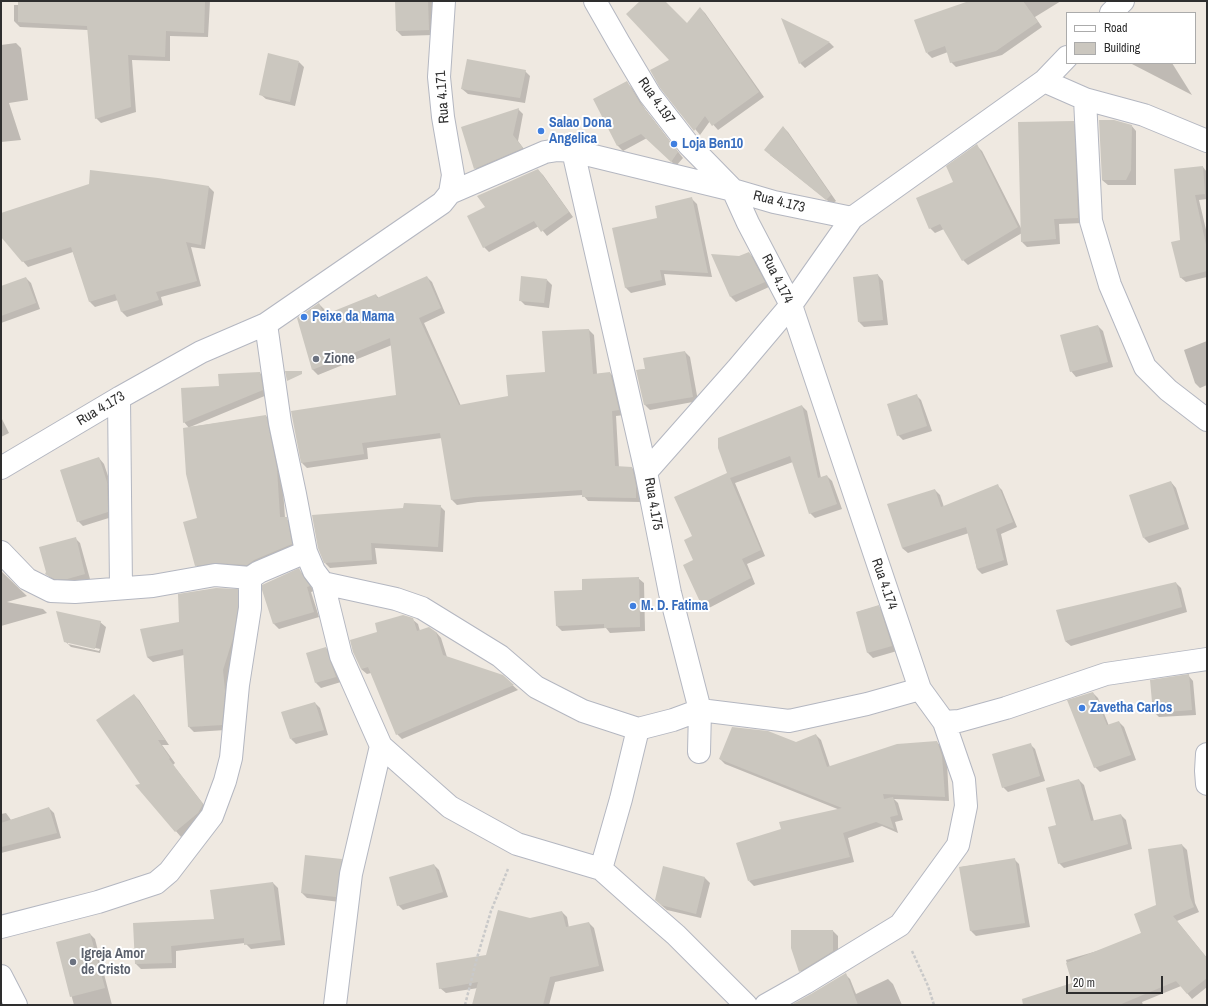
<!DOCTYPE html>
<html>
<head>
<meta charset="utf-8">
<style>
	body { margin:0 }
	#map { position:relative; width:1208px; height:1006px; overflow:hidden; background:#efe9e1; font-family:"Archivo Narrow",sans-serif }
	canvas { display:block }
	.frame { position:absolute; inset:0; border:2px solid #2e2e2e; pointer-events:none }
	.legend { position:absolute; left:1066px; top:12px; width:130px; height:52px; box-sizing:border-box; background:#fff; border:1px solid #ababab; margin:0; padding:5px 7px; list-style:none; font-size:12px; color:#2e2e2e }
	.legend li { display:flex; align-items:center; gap:8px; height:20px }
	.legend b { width:20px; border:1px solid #ababab }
	.scale { position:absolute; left:1066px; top:976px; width:97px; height:18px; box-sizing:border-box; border:2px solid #2e2e2e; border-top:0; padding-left:5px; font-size:12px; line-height:14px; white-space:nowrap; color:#2e2e2e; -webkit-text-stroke:3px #fff; paint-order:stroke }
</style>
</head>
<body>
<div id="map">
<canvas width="1208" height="1006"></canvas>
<div class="frame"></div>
<ul class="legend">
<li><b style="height:5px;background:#fff"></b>Road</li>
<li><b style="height:11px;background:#cbc7bf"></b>Building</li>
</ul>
<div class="scale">20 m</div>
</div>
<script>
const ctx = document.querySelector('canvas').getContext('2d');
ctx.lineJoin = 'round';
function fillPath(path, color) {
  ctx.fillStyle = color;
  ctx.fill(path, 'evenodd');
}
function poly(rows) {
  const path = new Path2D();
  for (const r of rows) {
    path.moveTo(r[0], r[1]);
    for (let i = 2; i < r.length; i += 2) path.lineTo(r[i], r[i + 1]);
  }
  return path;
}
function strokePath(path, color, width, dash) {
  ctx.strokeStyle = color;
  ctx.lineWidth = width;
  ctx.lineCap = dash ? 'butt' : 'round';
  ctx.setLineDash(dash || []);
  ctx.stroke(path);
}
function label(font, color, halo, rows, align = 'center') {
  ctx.font = font + ' "Archivo Narrow",sans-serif';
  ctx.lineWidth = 4;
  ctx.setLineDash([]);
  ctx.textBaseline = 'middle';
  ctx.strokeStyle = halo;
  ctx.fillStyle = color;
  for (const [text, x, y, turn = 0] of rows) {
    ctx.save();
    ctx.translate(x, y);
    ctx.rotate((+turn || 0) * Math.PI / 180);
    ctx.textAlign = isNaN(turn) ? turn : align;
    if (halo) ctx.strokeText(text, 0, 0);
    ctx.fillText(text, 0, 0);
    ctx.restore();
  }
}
fillPath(poly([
	[20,1,210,1,208,37,170,36,170,61,132,60,136,112,101,123,96,118,88,30,20,27,14,21,14,5,19,5],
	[396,1,433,1,433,35,402,36,397,31],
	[641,1,664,1,687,25,700,8,705,13,764,97,718,130,710,121,700,135,661,87,671,60],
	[972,1,1061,1,1035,17,1042,27,1002,55,956,67,951,62,948,52,932,58,927,53],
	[783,20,830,43,834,47,805,68,800,63],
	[16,43,21,48,28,100,9,103,21,140,1,142,1,45],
	[299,62,304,67,295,106,266,99,260,94],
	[1130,63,1172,63,1192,95],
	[525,71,530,76,525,103,468,94,462,89],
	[627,83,632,88,645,109,683,158,676,166,647,138,623,151,618,146,595,99],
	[518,109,523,114,518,141,527,153,480,173,475,168],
	[1073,122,1078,127,1083,223,1059,224,1060,244,1027,247,1022,242,1022,233,968,265,963,260,944,229,935,233,930,228,954,182,977,146,982,151,1022,230],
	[1131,125,1136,131,1136,185,1108,185,1102,180],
	[783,127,788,132,836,201,832,204,770,155],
	[1203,167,1207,172,1207,199,1199,200,1207,234,1207,277,1186,282,1180,277,1181,241],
	[538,170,543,175,573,217,547,236,539,226,489,252,484,247,486,208],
	[209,187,214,192,205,249,191,247,201,286,161,297,163,305,127,317,122,312,118,300,95,307,90,302,73,252,28,267,1,236,1,214],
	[692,199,697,204,712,277,664,274,666,285,631,293,626,288,613,229,659,219],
	[749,253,754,258,769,287,736,302,731,297,740,257],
	[878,275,883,281,888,325,864,327,859,322],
	[427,277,432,282,445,313,424,323,461,406,509,397,546,373,589,330,594,335,597,374,610,373,615,378,624,415,616,416,619,468,632,468,637,473,641,502,588,501,583,495,478,502,457,505,452,500,442,438,367,448,368,459,307,468,302,463,292,412,397,396,392,345,318,375,313,370,298,318,319,304,324,309,326,315,376,295,379,298],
	[26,278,31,283,40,309,1,323,1,287],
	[547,280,552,285,549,308,525,305,520,300],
	[1098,326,1103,331,1113,367,1076,377,1071,371],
	[1207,341,1207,385,1200,388,1195,383,1184,350],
	[685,352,690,357,698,401,650,410,645,405,637,370,646,369],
	[260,373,265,379,267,395,190,427,266,416,271,421,282,474,285,518,291,523,296,550,252,570,201,571,196,565,198,519,189,428,184,422,220,387],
	[916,395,921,400,932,431,903,440,898,435],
	[802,406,807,411,821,478,827,476,832,481,842,509,815,518,810,513,793,462,735,483,765,556,747,564,755,584,707,609,702,604,694,561,693,537,728,473],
	[1,417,9,433,1,437],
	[99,458,104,464,112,488,112,517,83,526,78,521],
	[1171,482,1176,488,1189,529,1149,543,1144,538],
	[997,485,1002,490,1017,527,1001,534,1008,565,982,574,977,569,969,533,908,553,902,548,935,490,940,495,944,507],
	[440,506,445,511,443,552,375,548,377,564,330,568,325,563],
	[75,538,80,543,90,579,73,584,60,583,52,579,46,574],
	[299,570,304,575,314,591,311,592,319,617,279,629,274,624,264,590],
	[1,571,27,596,7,602,43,609,47,613,1,626],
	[638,578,644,583,645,631,610,633,606,628,562,631,557,626,583,591],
	[1176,583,1181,588,1187,612,1071,646,1065,641],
	[237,590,242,596,237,644,228,675,230,696,226,730,194,732,189,727,184,655,153,662,147,657,180,623],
	[878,606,884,612,897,651,873,658,868,653,857,612],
	[412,619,418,624,420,631,436,632,441,638,447,657,502,676,518,690,402,739,397,734,371,673,367,674,361,669,379,633],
	[100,622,106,627,100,653,71,647,65,641],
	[68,642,100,649,99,651,68,644],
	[326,648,331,653,341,682,321,688,316,683],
	[1188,675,1193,681,1196,715,1159,717,1154,712],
	[1093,693,1098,698,1109,726,1119,722,1124,727,1136,760,1100,772,1095,767],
	[134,695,139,700,169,745,162,745,175,763,173,765,208,810,203,818,181,837,137,786,141,784],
	[315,703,320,708,328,735,296,744,291,739],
	[816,735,821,740,830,767,937,742,942,748,947,762,949,801,894,799,898,803,903,820,895,822,898,833,882,826,848,838,854,862,754,886,749,881,840,810,725,764,720,759,796,743],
	[1030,744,1035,749,1045,781,1008,792,1003,787],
	[1079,780,1084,785,1094,821,1121,815,1126,820,1132,849,1064,868,1059,863,1058,826],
	[49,808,54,813,61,838,1,853,1,814,6,813,11,820],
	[1182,845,1187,850,1195,903,1199,912,1177,921,1207,958,1207,987,1192,999,1181,986,1142,1002,1143,1005,1052,1005,1073,984,1066,960,1104,949,1142,933,1157,905],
	[1014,859,1019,864,1030,927,976,936,971,931,961,867],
	[341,860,346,865,340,902,307,898,302,893],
	[434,865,439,870,448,897,403,910,398,905],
	[663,868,705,878,710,883,701,918,667,910,661,905],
	[273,883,278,888,285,945,251,949,245,943,176,951,176,968,141,969,136,964,134,924,215,920],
	[562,912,567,917,569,928,589,923,594,928,604,971,555,982,549,1005,473,1005,478,988,446,993,440,988,487,956,530,919],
	[833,931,838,936,838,956,805,976,800,971,792,948],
	[90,934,95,939,112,1005,74,1005,57,943],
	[845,974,850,979,856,994,888,979,893,984,902,1005,812,1005]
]), '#0003');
fillPath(poly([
	[18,1,205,1,204,33,166,31,165,57,128,55,131,107,95,119,87,26,18,22],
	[395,1,428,1,429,30,396,31],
	[640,1,665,1,687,23,700,7,759,92,712,126,705,116,694,131,660,88,650,70,669,60,626,14],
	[969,1,1023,1,1038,22,996,51,950,63,945,46,926,53,914,20],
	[781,18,830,42,799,64],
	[268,53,299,61,290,102,259,95],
	[467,59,526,70,520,98,461,89],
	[627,81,640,103,678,152,671,162,641,134,617,146,593,99],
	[519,108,513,135,523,148,474,169,461,127],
	[1099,120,1114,120,1132,125,1131,170,1126,180,1102,180],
	[1074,121,1078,218,1054,219,1056,239,1021,242,1018,122],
	[783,126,831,195,826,200,764,150],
	[977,144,1018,227,962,261,940,224,929,229,916,198,953,182,946,166],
	[1203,166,1205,194,1195,195,1207,249,1207,271,1180,278,1171,242,1180,240,1174,169],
	[538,169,569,212,541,232,534,221,483,248,467,216,485,207,477,196],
	[90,170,158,178,209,186,201,245,186,242,197,281,156,292,159,300,121,312,115,294,89,302,71,247,22,262,1,237,1,213,89,184],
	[692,197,708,273,660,270,662,280,625,288,612,228,657,218,655,206],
	[749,252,765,282,730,297,711,254,739,256],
	[878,274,883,320,858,322,853,277],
	[427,276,441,308,419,318,459,405,508,396,506,375,545,372,542,331,589,329,593,374,610,372,619,410,612,411,615,466,632,467,636,486,636,498,582,497,582,490,473,497,451,500,440,433,362,443,364,454,301,463,291,411,396,395,390,338,312,370,297,318,319,303,324,315,376,294,377,298],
	[521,276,547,279,544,303,519,301],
	[26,277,36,303,1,316,1,286],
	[1098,325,1108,362,1070,372,1060,335],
	[685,351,693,397,644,405,636,370,645,369,643,358],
	[285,371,302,371,302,374,287,381],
	[260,372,263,390,183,423,181,388,219,386,218,374],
	[917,394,927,426,897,436,887,404],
	[802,405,818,478,827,475,837,504,809,514,790,456,730,478,761,550,742,559,751,578,701,604,683,565,693,560,684,540,692,536,674,497,727,473,718,448,718,438],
	[266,415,277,469,280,517,287,517,292,544,254,560,247,565,216,563,195,566,183,522,197,518,186,474,183,428],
	[99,457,107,482,108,512,77,522,60,470],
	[1171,481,1185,524,1143,538,1129,495],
	[998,484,1013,522,996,529,1004,560,977,569,966,527,902,548,887,504,935,489,941,507],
	[404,503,441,505,438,547,371,543,372,560,324,563,318,548,312,515,403,508],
	[76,537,85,574,67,579,54,579,45,574,46,572,39,547],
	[299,568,304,578,310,586,307,587,314,612,273,624,262,590,262,585],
	[639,577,640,627,604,628,604,624,556,626,554,591,582,590,582,579],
	[1176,582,1182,607,1065,641,1056,610],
	[216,588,238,589,238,607,233,638,223,670,225,691,222,725,188,727,183,649,147,657,140,629,179,622,178,594],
	[879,605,892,646,867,653,856,612],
	[56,611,101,621,95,649,64,642],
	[403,615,413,618,417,631,429,627,436,632,443,655,503,675,514,685,396,735,368,667,361,669,353,652,350,640,377,632,375,623],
	[326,647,330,661,336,677,315,683,306,653],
	[1189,674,1192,710,1153,713,1150,680],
	[1093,692,1107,725,1119,721,1131,755,1094,768,1067,700],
	[134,694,165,740,158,740,170,758,169,759,203,804,198,813,175,832,135,785,140,784,96,720],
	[315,702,324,730,290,739,281,712],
	[732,727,768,731,796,742,816,734,827,767,897,744,937,741,942,756,945,797,883,794,884,799,893,797,898,815,890,817,894,829,876,822,843,833,850,857,748,881,736,843,781,829,779,822,842,808,719,759],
	[1031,743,1040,776,1002,788,992,754],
	[1079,779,1091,821,1121,814,1128,844,1058,864,1048,827,1056,825,1046,788],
	[49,807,57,833,1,847,1,823],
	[1182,844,1190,897,1194,907,1173,916,1207,958,1207,978,1187,994,1176,981,1119,1005,1023,1005,1022,999,1072,983,1066,963,1141,933,1134,914,1156,905,1148,849],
	[305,855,342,859,336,897,301,893],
	[1015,858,1025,923,970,931,959,867],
	[434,864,443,892,397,906,389,877],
	[663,866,705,877,696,914,661,905,655,900],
	[273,882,281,940,244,945,244,938,171,946,172,963,135,964,133,923,214,919,210,890],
	[498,910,530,918,562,911,566,927,589,922,599,966,550,977,543,1005,472,1005,478,982,439,989,436,963,486,955],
	[791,930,833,930,833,951,799,972,791,948],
	[90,933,105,988,70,997,56,942],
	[846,973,858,1005,791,1005,811,994]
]), '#cbc7bf');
const minor = poly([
	[444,1,439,77,443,117,453,175,450,193],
	[595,1,619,43,650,95,688,144,733,190,748,223,791,305,920,689,944,722,959,721,1006,708,1106,674,1207,659],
	[1111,13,1123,1],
	[1044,81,1085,99,1091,221,1110,285,1145,367,1168,390,1207,420],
	[1085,99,1144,115,1207,141],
	[573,151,646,472,670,593,700,710,699,752],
	[266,324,280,423,295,494,306,552,314,571,323,583,341,656,381,746,450,807,517,844,601,869,638,902,676,935,746,1005],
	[119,398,121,588],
	[1,468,119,398,201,352,266,324,442,203,450,193,545,152,558,150,573,151,733,190,774,202,852,218],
	[646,472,737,369,791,305,852,218,1044,81,1067,57],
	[1,552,27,579,51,591,75,592,153,586,215,575,250,578],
	[323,583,396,599,422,608,500,656,536,687,583,711,638,729],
	[1207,754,1206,771,1207,784],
	[601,869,621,799,638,729,673,720,700,710,789,721,867,704,920,689],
	[1,927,98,902,156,883,169,872,212,816,225,781,231,758,238,685,250,608,250,578,259,572,306,552],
	[1,976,16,1005],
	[335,1005,351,874,381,746],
	[766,1005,805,983,900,925,958,845,966,806,964,780,944,722]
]);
strokePath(minor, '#b4b7c1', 24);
strokePath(poly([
	[912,951,928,986,934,1005],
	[465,1005,477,958,491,911,508,869]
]), '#c9c9c9', 2.5, [3, 2]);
strokePath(minor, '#fff', 22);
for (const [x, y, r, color] of [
	[541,131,4,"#3f7fe0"],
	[674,144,4,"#3f7fe0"],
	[304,317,4,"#3f7fe0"],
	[316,359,4,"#6b7280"],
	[633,606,4,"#3f7fe0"],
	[1082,708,4,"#3f7fe0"],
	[73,962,4,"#6b7280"]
]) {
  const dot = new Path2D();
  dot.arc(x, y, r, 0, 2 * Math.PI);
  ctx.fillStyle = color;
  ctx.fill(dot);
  strokePath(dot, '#fff', 1.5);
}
label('14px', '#2e2e2e', '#fff', [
	["Rua 4.171",443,97,-94],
	["Rua 4.197",656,101,55],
	["Rua 4.173",779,202,14],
	["Rua 4.174",777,279,63],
	["Rua 4.173",101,409,-31],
	["Rua 4.175",653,504,80],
	["Rua 4.174",884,584,71]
]);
label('bold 14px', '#366cbe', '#fff', [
	["Salao Dona",549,123],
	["Angelica",549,139],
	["Loja Ben10",682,144],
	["Peixe da Mama",312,317],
	["M. D. Fatima",641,606],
	["Zavetha Carlos",1090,708]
], 'left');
label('bold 14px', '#5b616d', '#fff', [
	["Zione",324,359],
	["Igreja Amor",81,954],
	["de Cristo",81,970]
], 'left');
</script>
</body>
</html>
